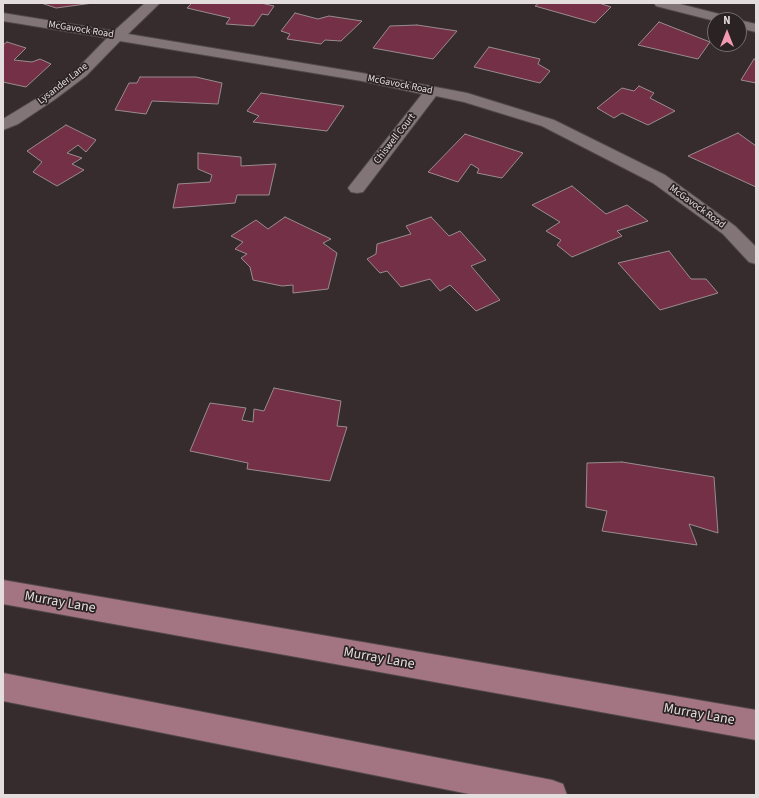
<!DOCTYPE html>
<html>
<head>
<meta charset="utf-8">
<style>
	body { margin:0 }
	#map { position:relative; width:759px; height:798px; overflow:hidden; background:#362c2e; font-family:"Source Sans 3",sans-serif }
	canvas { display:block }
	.frame { position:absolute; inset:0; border:4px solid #e4ddde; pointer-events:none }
	.north { position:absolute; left:707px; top:12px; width:40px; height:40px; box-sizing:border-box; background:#2b2224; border:1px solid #756d6e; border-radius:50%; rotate:0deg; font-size:11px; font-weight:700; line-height:16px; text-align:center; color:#e4ddde }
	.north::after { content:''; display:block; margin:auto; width:14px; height:18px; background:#f19ab2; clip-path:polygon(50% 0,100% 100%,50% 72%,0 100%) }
</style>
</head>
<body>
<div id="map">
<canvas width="759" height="798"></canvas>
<div class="frame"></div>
<div class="north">N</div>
</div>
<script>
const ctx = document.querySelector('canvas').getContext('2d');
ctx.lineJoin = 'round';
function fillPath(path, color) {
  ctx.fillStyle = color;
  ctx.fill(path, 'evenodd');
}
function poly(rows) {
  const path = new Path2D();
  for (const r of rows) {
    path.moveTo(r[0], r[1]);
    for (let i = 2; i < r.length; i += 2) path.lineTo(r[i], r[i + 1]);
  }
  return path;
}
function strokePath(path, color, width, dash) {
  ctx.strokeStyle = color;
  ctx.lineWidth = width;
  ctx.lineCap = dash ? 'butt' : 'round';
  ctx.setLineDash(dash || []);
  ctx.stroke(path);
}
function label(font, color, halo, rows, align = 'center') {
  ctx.font = font + ' "Source Sans 3",sans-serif';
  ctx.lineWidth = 3.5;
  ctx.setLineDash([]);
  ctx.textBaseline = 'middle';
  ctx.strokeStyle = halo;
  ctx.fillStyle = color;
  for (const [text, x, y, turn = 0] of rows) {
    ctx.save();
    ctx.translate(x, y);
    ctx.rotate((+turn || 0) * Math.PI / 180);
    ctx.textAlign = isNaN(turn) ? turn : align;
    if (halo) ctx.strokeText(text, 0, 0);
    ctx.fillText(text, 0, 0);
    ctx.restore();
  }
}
const building = poly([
	[41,3,93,3,56,8,41,3],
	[192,3,261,3,274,6,268,15,262,14,254,26,226,24,230,18,187,8,192,3],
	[539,3,599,3,611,7,595,23,535,6,539,3],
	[295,13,318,19,329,16,362,21,341,41,325,40,321,44,287,39,290,34,281,31,295,13],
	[659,22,710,42,698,59,638,45,659,22],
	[417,25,457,31,433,59,373,48,390,26,417,25],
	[7,42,26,48,14,60,32,62,40,59,51,64,26,87,3,82,3,45,7,42],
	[489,47,540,59,538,64,550,71,540,83,474,67,489,47],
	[754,59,756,60,756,83,741,80,754,59],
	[140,77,196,77,222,83,218,104,152,101,146,114,115,110,129,83,137,83,140,77],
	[639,86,654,93,650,98,675,111,648,125,622,113,614,118,597,108,622,88,634,91,639,86],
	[261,93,344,106,327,131,253,122,259,116,247,111,261,93],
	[66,125,96,140,86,152,78,145,67,153,82,158,72,164,84,170,57,186,33,172,42,162,27,151,66,125],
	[738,133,756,146,756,187,688,156,738,133],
	[465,134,523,153,502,178,477,173,479,169,471,164,458,182,428,172,465,134],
	[198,153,241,157,241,166,276,164,269,195,237,195,235,203,173,208,178,184,210,182,212,175,198,169,198,153],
	[572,186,606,214,627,205,648,221,617,231,622,236,572,257,557,245,561,240,546,231,560,222,532,205,572,186],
	[285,217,331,239,323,243,337,253,328,289,293,293,293,285,282,286,253,280,250,267,241,258,247,254,235,249,243,242,231,236,256,220,268,229,285,217],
	[431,217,449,236,460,231,486,260,471,266,500,300,476,311,450,285,440,291,430,279,401,287,387,271,380,273,367,259,376,254,377,244,411,234,406,226,431,217],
	[669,251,691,279,706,279,718,293,660,310,618,263,669,251],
	[274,388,341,401,337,426,347,427,330,481,247,469,248,463,190,451,210,403,246,408,242,420,253,422,254,409,264,411,274,388],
	[622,462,714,477,718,533,689,524,697,545,602,531,607,511,586,507,587,463,622,462]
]);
fillPath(building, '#733046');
strokePath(building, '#998c8f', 1);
const minor = poly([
	[145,3,160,3,128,34,362,73,467,93,554,120,665,175,735,226,756,247,756,264,749,262,723,234,653,183,542,126,464,102,436,96,363,192,357,193,351,192,348,188,351,184,422,94,362,81,120,41,86,76,54,100,18,124,3,130,3,119,44,94,76,70,107,38,3,21,3,13,114,31,145,3],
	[654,3,676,3,731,17,733,20,715,20,715,21,656,6,654,3],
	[739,20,756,24,756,32,739,28,739,20]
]);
const major = poly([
	[3,580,756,710,756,740,3,604,3,580],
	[3,673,552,780,563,784,567,795,474,795,3,701,3,673]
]);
strokePath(minor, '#51484a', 2);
strokePath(major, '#51484a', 2);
fillPath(minor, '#817578');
fillPath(major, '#a37481');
label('10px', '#e4ddde', '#2b2224', [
	["McGavock Road",81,30,9],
	["Lysander Lane",63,84,-38],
	["McGavock Road",400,85,11],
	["Chiswell Court",395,139,-52],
	["McGavock Road",697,207,36]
]);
label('14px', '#e4ddde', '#2b2224', [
	["Murray Lane",60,603,10],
	["Murray Lane",379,659,10],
	["Murray Lane",699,715,10]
]);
</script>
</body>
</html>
